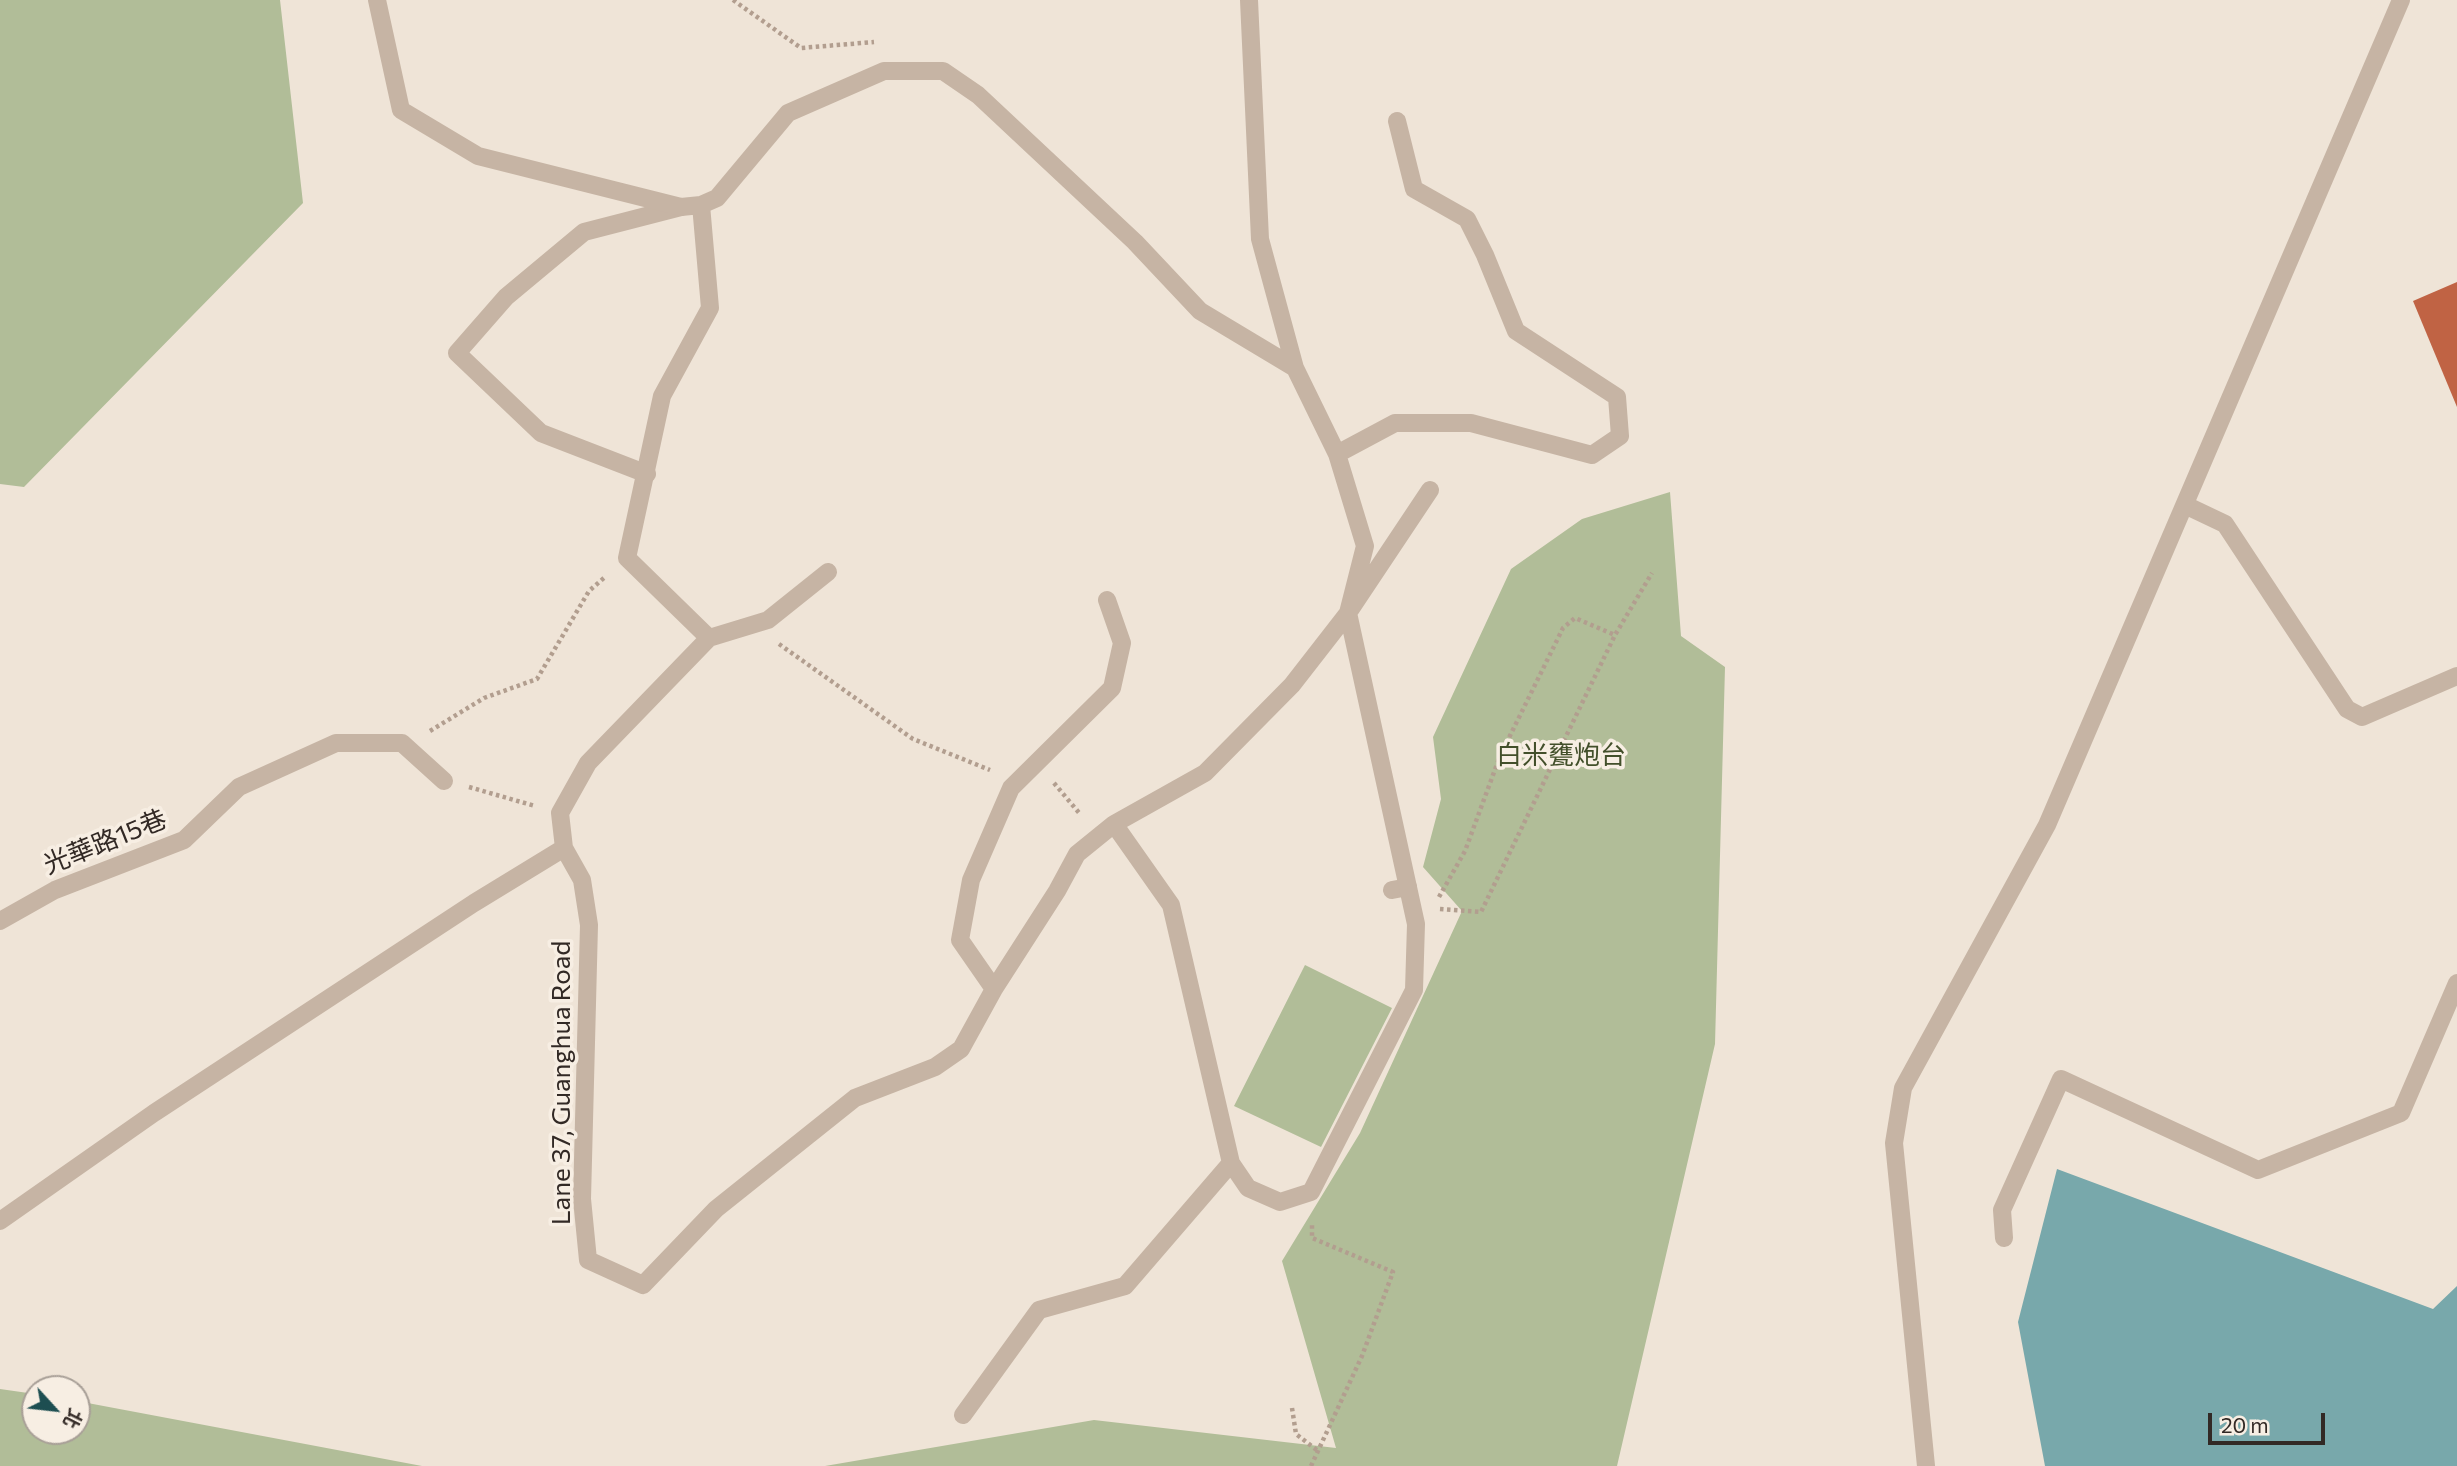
<!DOCTYPE html>
<html>
<head>
<meta charset="utf-8">
<style>
	body { margin:0 }
	#map { position:relative; width:2457px; height:1466px; overflow:hidden; background:#efe4d7; font-family:Commissioner,"Noto Sans TC",sans-serif }
	canvas { display:block }
	.north { position:absolute; left:21px; top:1375px; width:70px; height:70px; box-sizing:border-box; background:#f7eee3; border:2px solid #a89f97; border-radius:50%; rotate:117deg; font-size:19px; font-weight:700; line-height:28px; text-align:center; color:#322925 }
	.north::after { content:''; display:block; margin:auto; width:24px; height:32px; background:#1d4e51; clip-path:polygon(50% 0,100% 100%,50% 72%,0 100%) }
	.scale { position:absolute; left:2208px; top:1413px; width:117px; height:32px; box-sizing:border-box; border:4px solid #322925; border-top:0; padding-left:9px; font-size:21px; line-height:24px; white-space:nowrap; color:#322925; -webkit-text-stroke:5px #f7eee3; paint-order:stroke }
</style>
</head>
<body>
<div id="map">
<canvas width="2457" height="1466"></canvas>
<div class="north">北</div>
<div class="scale">20 m</div>
</div>
<script>
const ctx = document.querySelector('canvas').getContext('2d');
ctx.lineJoin = 'round';
function fillPath(path, color) {
  ctx.fillStyle = color;
  ctx.fill(path, 'evenodd');
}
function poly(rows) {
  const path = new Path2D();
  for (const r of rows) {
    path.moveTo(r[0], r[1]);
    for (let i = 2; i < r.length; i += 2) path.lineTo(r[i], r[i + 1]);
  }
  return path;
}
function strokePath(path, color, width, dash) {
  ctx.strokeStyle = color;
  ctx.lineWidth = width;
  ctx.lineCap = dash ? 'butt' : 'round';
  ctx.setLineDash(dash || []);
  ctx.stroke(path);
}
function label(font, color, halo, rows, align = 'center') {
  ctx.font = font + ' Commissioner,"Noto Sans TC",sans-serif';
  ctx.lineWidth = 7;
  ctx.setLineDash([]);
  ctx.textBaseline = 'middle';
  ctx.strokeStyle = halo;
  ctx.fillStyle = color;
  for (const [text, x, y, turn = 0] of rows) {
    ctx.save();
    ctx.translate(x, y);
    ctx.rotate((+turn || 0) * Math.PI / 180);
    ctx.textAlign = isNaN(turn) ? turn : align;
    if (halo) ctx.strokeText(text, 0, 0);
    ctx.fillText(text, 0, 0);
    ctx.restore();
  }
}
fillPath(poly([
	[0,0,280,0,303,203,24,487,0,484],
	[1670,492,1681,636,1725,667,1715,1044,1617,1466,825,1466,1094,1420,1336,1448,1282,1261,1360,1133,1462,911,1423,867,1441,799,1433,737,1511,569,1582,519],
	[1305,965,1392,1008,1321,1147,1234,1106],
	[0,1389,35,1394,35,1431,77,1431,77,1401,422,1466,0,1466]
]), '#b1bd98');
fillPath(poly([
	[2057,1169,2433,1309,2457,1286,2457,1466,2045,1466,2018,1322]
]), '#78a8ab');
fillPath(poly([
	[2457,282,2457,407,2413,301]
]), '#c06344');
strokePath(poly([
	[733,0,801,48,874,42],
	[779,644,913,739,990,770],
	[430,731,484,698,537,679,589,591,605,577],
	[1054,783,1080,814],
	[469,787,535,806],
	[1439,897,1465,851,1500,756,1563,628,1575,618,1615,635],
	[1440,909,1481,912,1615,635,1652,573],
	[1292,1408,1296,1434,1318,1451],
	[1311,1466,1362,1356,1393,1272,1312,1238,1312,1223]
]), '#b29e8f', 4.5, [3.5, 3.5]);
strokePath(poly([
	[647,474,541,433,457,353,506,297,584,232,681,207],
	[2185,505,2225,524,2347,709,2362,717,2457,676],
	[1392,890,1408,887],
	[0,921,55,890,184,840,239,787,336,743,402,743,444,781],
	[2004,1238,2002,1210,2061,1079,2258,1170,2401,1113,2457,983]
]), '#c6b4a4', 18);
strokePath(poly([
	[377,0,401,110,478,156,681,207,701,205,717,198,788,113,884,71,943,71,978,95,1135,242,1200,311,1295,368],
	[701,205,710,308,662,396,627,558,709,638],
	[1337,454,1395,423,1471,423,1592,455,1620,436,1617,397,1516,331,1485,255,1467,219,1414,189,1397,121],
	[564,848,560,813,588,763,709,638,768,620,828,572],
	[994,989,960,940,971,880,1011,788,1112,688,1122,643,1107,600],
	[1231,1163,1248,1188,1280,1202,1311,1192,1414,990,1416,924,1348,613,1365,546,1337,454,1295,368,1260,239,1249,0],
	[0,1221,154,1113,474,903,564,848,582,880,589,925,582,1199,588,1260,643,1285,716,1209,855,1098,935,1067,961,1049,994,989,1057,891,1077,854,1114,824,1205,773,1292,685,1348,613,1430,490],
	[963,1415,1039,1310,1125,1286,1231,1163,1171,905,1114,824],
	[1926,1466,1894,1143,1903,1088,2047,825,2401,0]
]), '#c6b4a4', 18);
label('26px', '#424f2a', '#f7eee3', [
	["白米甕炮台",1561,755]
]);
label('26px', '#322925', '#f7eee3', [
	["光華路15巷",105,842,-22],
	["Lane 37, Guanghua Road",561,1083,-90]
]);
</script>
</body>
</html>
